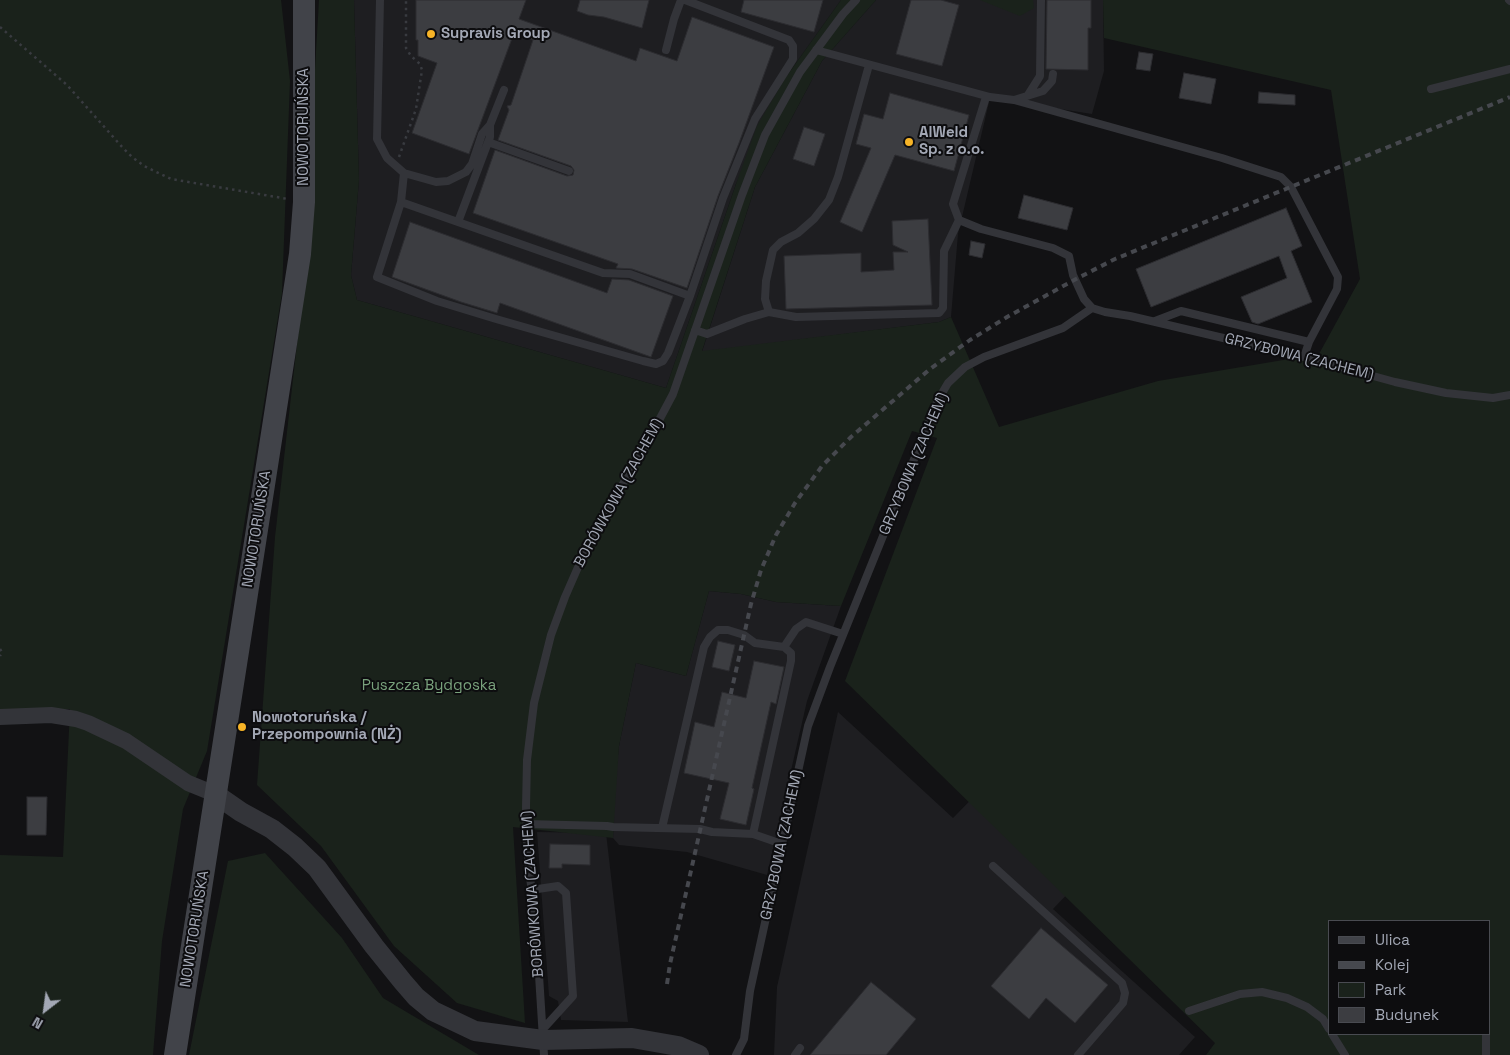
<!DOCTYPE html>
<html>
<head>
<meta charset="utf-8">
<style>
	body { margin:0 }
	#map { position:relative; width:1510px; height:1055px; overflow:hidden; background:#121214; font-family:"Space Grotesk",sans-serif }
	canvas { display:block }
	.legend { position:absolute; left:1328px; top:920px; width:162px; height:115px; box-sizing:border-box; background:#0d0d0f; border:1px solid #494b51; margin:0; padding:6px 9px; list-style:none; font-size:15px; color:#a3a8b5 }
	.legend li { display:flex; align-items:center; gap:10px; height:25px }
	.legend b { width:25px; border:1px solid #494b51 }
	.north { position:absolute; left:20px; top:985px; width:50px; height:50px; -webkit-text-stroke:4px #0d0d0f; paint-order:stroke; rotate:210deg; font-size:14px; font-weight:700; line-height:20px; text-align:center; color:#a3a8b5 }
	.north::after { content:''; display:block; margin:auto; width:18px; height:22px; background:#a3a8b5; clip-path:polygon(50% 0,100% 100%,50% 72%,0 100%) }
</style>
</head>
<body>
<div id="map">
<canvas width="1510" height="1055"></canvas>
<ul class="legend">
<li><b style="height:6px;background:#414349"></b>Ulica</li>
<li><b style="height:6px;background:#46484e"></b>Kolej</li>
<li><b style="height:14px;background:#1a221b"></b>Park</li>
<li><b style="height:14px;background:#3c3d41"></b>Budynek</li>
</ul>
<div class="north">N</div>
</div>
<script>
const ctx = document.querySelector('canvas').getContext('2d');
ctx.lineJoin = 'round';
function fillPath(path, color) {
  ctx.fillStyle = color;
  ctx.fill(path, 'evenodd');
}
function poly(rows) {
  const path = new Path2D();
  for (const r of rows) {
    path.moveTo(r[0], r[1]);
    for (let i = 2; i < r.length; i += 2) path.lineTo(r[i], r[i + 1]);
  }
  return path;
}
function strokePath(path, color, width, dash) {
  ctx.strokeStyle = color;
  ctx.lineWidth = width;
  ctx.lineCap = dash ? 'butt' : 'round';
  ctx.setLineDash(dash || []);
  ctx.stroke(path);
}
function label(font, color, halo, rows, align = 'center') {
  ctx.font = font + ' "Space Grotesk",sans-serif';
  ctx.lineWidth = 4;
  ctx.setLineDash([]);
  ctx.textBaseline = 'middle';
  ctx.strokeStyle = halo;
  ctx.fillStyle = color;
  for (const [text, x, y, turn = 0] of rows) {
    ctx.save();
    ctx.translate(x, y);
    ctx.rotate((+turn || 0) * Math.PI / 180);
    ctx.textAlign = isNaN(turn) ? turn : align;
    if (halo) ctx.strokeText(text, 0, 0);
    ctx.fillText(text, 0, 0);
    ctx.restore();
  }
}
fillPath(poly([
	[354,0,841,0,786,77,736,184,666,388,357,300,351,275,359,180],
	[876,0,1103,0,1104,71,1092,114,990,98,958,234,951,317,939,322,702,352,755,187,822,61],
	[709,591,741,594,776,602,841,606,807,701,767,875,687,852,619,845,613,838,615,783,619,746,636,663,686,676],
	[838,712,953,818,1000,770,1098,862,1053,909,1195,1037,1179,1055,774,1055,777,987],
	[537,832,606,833,628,1022,561,1020,558,1001,549,996]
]), '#1e1e21');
fillPath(poly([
	[0,0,281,0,290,81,282,293,207,751,183,809,162,941,153,1055,0,1055,0,855,63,857,70,709,0,710],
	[319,0,354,0,359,180,351,275,357,300,666,388,736,184,757,126,786,77,841,0,876,0,822,61,755,187,702,351,939,322,951,317,999,427,1158,381,1319,354,1360,279,1331,90,1104,38,1103,0,1510,0,1510,1055,1206,1055,1215,1043,845,681,937,438,912,431,841,606,776,602,741,594,709,591,686,676,636,663,619,746,613,838,513,827,525,1023,457,1003,394,946,321,846,257,785,275,537,301,309],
	[1329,921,1489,921,1489,1034,1329,1034],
	[980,0,1033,0,1034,8,1020,16],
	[265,853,342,938,383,998,479,1055,189,1055,228,861]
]), '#1a221b');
const building = poly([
	[416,0,526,0,519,19,636,61,640,48,677,61,692,17,774,47,739,143,718,196,687,288,632,269,616,268,618,264,473,213,495,150,567,176,573,175,574,170,571,166,498,140,509,110,507,106,511,105,533,40,514,33,469,154,412,133,437,63,418,56,418,40,416,40,416,0],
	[580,0,649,0,642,28,604,17,588,15,577,11,580,0],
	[744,0,823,0,814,32,741,12,744,0],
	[911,0,941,0,959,5,942,66,896,54,911,0],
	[1047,0,1091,0,1091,28,1088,28,1088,70,1046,69,1047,0],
	[1139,52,1153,54,1150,71,1136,69,1139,52],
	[1184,73,1216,79,1211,104,1179,98,1184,73],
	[1259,92,1295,95,1295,105,1258,103,1259,92],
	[890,93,969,115,954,171,895,155,862,232,840,222,871,148,856,144,864,114,883,119,890,93],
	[804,127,825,134,814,166,793,159,804,127],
	[1024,195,1073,208,1067,230,1018,218,1024,195],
	[1286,208,1302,246,1291,251,1312,302,1258,324,1252,322,1241,297,1287,278,1279,256,1151,307,1136,269,1286,208],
	[928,219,932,305,786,309,784,256,861,253,861,272,894,270,893,252,908,252,893,245,892,221,928,219],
	[410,222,607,293,612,279,629,280,673,296,651,357,500,303,497,313,461,302,392,277,410,222],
	[971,241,985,244,982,258,969,255,971,241],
	[718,641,735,645,729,671,712,667,718,641],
	[754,661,784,667,776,704,771,702,752,788,754,789,746,825,720,819,729,783,684,773,695,722,714,727,722,692,746,698,754,661],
	[27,797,47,797,46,835,27,835,27,797],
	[550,844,590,845,590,865,562,864,562,868,549,868,550,844],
	[1041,928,1108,985,1075,1023,1046,998,1029,1019,991,986,1041,928],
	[871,982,916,1019,886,1055,810,1055,871,982]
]);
fillPath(building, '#3c3d41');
strokePath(building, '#2c2c30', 1);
strokePath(poly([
	[0,27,67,85,123,148,132,157,144,166,171,179,288,199],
	[399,157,416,109,422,70,420,64,411,56,406,48,406,0],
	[0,649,2,652,0,656]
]), '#393b40', 2.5, [2.5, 4]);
strokePath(poly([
	[380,0,377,139,387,158,404,173,401,202,377,277,437,301,496,319,643,361,656,364,663,361,668,353,690,296,630,274,603,273,401,202],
	[685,0,789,40,793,46,793,59,755,119,723,198,690,296],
	[1509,0,1510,1],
	[666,50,674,19,681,0],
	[816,50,990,97,1014,100,1043,91,1052,81,1053,74],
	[1431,89,1510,69],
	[1028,95,1040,76,1041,0],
	[986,97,953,204,959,220,981,229,1053,248,1069,256,1073,275,1084,299,1092,308,1105,312,1130,316,1304,357,1395,382,1446,393,1493,398,1510,395],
	[1014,100,1222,158,1281,177,1291,187,1338,277,1337,289,1309,342,1304,357],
	[488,142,569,171],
	[404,173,436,182,448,181,466,172,472,164,482,134,490,125,504,90],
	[458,222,490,137,490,125],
	[769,312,765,299,766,281,773,250,781,242,798,233,814,219,829,200,838,177,869,65],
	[1155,321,1181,311,1309,342],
	[695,330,707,334,745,319,769,312,796,317,939,313,943,308,944,251,959,220],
	[784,647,796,629,806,622,843,634],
	[526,824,607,826,613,827,700,829,712,832,753,834,791,661,791,653,784,647,755,643,744,635,728,630,718,630,710,637,704,647,662,828],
	[753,834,782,844],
	[993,866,1122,983,1125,993,1123,1003,1078,1055],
	[531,890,558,886,566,893,573,996,543,1029],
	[1189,1011,1240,994,1262,992,1287,998,1307,1007,1323,1019,1329,1029],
	[1332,1034,1345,1055],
	[544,1055,537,943,527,847,526,807,527,760,534,703,551,635,565,597,589,542,648,441,673,394,742,195,765,135,800,72,843,14,856,0],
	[736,1055,744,1039,750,991,808,726,830,667,938,400,948,383,965,367,984,357,1063,328,1092,308],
	[795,1055,800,1048],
	[1486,1055,1486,1034]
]), '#333439', 8);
strokePath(poly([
	[0,717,51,715,76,719,88,723,126,741,188,783,215,794]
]), '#333439', 16);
strokePath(poly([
	[215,794,241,812,272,829,295,847,317,868,374,946,403,982,416,997,433,1011,475,1031,543,1040,632,1038,678,1046,699,1055]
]), '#333439', 20);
strokePath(poly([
	[175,1055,300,254,304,202,304,0]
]), '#414349', 22);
strokePath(poly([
	[667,984,670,964,751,604,761,570,776,535,795,503,822,466,851,437,930,369,970,340,1007,317,1076,279,1115,259,1510,97]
]), '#46484e', 4, [6, 5]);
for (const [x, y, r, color] of [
	[431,34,5,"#f7b427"],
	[909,142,5,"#f7b427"],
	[242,727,5,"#f7b427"]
]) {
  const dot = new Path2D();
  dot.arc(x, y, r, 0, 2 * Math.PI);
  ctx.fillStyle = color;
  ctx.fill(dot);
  strokePath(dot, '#0d0d0f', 2);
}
label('bold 15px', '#a3a8b5', '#0d0d0f', [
	["Supravis Group",441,34],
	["AlWeld",919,133],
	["Sp. z o.o.",919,150],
	["Nowotoruńska /",252,718],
	["Przepompownia (NŻ)",252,735]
], 'left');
label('15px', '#a3a8b5', '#0d0d0f', [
	["NOWOTORUŃSKA",304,127,-90],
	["GRZYBOWA (ZACHEM)",1299,357,14],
	["GRZYBOWA (ZACHEM)",914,464,-67],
	["BORÓWKOWA (ZACHEM)",619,493,-61],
	["NOWOTORUŃSKA",257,529,-81],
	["GRZYBOWA (ZACHEM)",782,845,-78],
	["BORÓWKOWA (ZACHEM)",533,894,-94],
	["NOWOTORUŃSKA",195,929,-81]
]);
label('15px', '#79a17c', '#0d0d0f', [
	["Puszcza Bydgoska",429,686]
]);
</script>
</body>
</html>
